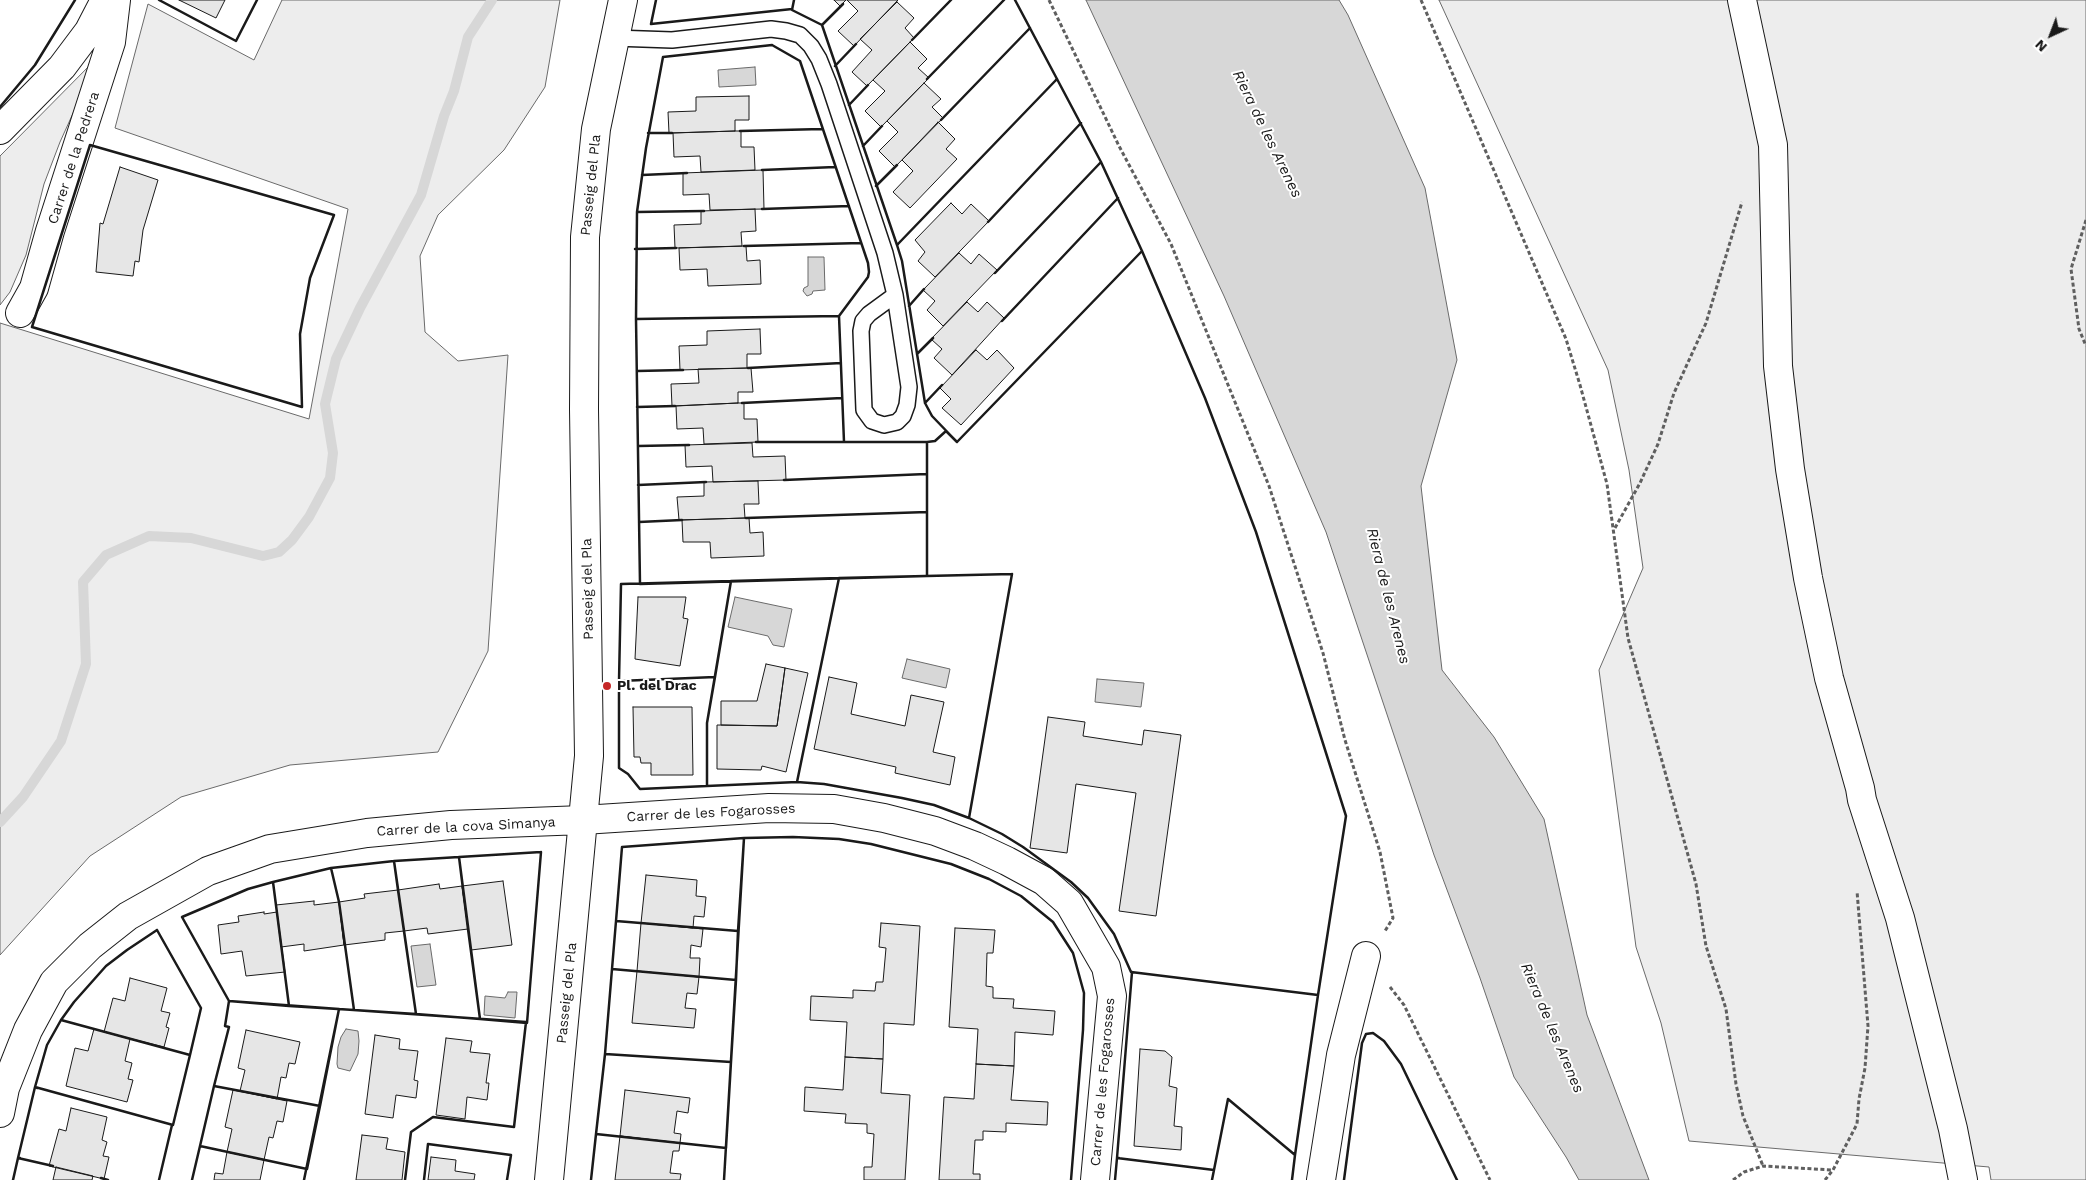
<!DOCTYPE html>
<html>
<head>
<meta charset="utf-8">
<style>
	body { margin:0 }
	#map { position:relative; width:2086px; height:1180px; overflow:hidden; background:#fff; font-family:"Work Sans",sans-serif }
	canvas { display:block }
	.north { position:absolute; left:2026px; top:10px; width:50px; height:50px; -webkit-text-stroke:4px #fff; paint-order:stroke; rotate:223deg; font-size:14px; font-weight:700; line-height:20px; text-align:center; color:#1a1a1a }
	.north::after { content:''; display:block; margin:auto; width:18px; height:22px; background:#1a1a1a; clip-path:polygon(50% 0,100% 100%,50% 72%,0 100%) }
</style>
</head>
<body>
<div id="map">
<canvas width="2086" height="1180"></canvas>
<div class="north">N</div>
</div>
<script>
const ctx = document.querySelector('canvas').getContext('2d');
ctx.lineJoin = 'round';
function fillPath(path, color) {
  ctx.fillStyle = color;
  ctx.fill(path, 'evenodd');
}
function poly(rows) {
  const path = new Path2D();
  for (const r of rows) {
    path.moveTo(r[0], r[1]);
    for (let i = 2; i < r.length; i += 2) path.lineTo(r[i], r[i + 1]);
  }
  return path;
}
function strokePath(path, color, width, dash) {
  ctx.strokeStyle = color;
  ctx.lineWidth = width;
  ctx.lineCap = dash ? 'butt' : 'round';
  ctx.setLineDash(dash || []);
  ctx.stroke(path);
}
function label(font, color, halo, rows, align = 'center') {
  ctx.font = font + ' "Work Sans",sans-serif';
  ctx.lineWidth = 4;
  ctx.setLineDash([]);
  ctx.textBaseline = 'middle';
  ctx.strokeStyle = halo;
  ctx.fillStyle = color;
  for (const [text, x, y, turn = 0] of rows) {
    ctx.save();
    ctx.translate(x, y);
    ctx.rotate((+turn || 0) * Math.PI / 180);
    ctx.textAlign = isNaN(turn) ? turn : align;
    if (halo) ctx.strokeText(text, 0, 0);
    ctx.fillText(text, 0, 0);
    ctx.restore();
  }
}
const green = poly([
	[282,0,560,0,545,87,504,150,438,215,420,256,425,332,458,361,508,355,488,651,438,752,290,765,181,797,90,856,0,955,0,323,309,419,348,209,115,128,148,4,254,60,282,0],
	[1439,0,2086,0,2086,1180,1991,1180,1989,1167,1689,1141,1661,1023,1636,947,1599,670,1643,568,1629,470,1608,370,1439,0],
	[99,56,60,142,44,184,26,255,10,292,0,305,0,156,99,56]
]);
fillPath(green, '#ededed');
strokePath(green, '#6a6a6a', 1);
const water = poly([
	[1086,0,1339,0,1348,15,1425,188,1457,360,1421,486,1442,670,1494,737,1544,819,1587,1015,1649,1180,1579,1180,1566,1157,1514,1077,1480,978,1434,855,1326,532,1224,296,1086,0],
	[755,67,756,85,719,87,718,70,755,67],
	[808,257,824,257,825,290,813,291,812,294,807,296,803,291,804,288,808,286,808,257],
	[735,597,792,609,784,647,773,645,768,636,728,627,735,597],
	[907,659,950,669,946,688,902,678,907,659],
	[1097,679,1144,683,1141,707,1095,702,1097,679],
	[430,944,436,985,417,987,411,946,430,944],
	[508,992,517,992,515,1018,484,1015,485,996,505,998,508,992],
	[346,1029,358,1031,359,1041,358,1054,350,1071,338,1068,337,1064,338,1047,341,1037,346,1029]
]);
fillPath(water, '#d7d7d7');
strokePath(water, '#6a6a6a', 1);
strokePath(poly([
	[0,822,23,797,61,741,86,664,83,582,106,555,149,536,191,538,263,556,279,552,292,540,309,517,330,478,333,453,325,404,336,359,360,308,421,195,444,116,454,91,468,37,492,0]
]), '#d7d7d7', 10);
const building = poly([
	[179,0,225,0,216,18,179,0],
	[834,0,846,0,840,6,834,0],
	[847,0,898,0,854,46,838,31,858,11,847,0],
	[897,2,914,18,905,28,914,38,867,86,852,72,872,50,860,39,897,2],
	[910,42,927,59,918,68,929,78,881,127,865,111,885,91,873,80,910,42],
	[924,83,941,99,932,107,943,118,895,167,879,151,898,132,887,121,924,83],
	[749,96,749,120,735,120,735,131,669,133,668,112,696,111,696,97,749,96],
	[938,122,955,139,946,149,957,159,910,208,893,192,913,171,902,160,938,122],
	[735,131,741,131,741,147,754,147,755,170,701,172,700,156,674,157,673,133,735,131],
	[120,167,158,180,143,230,139,262,135,261,133,276,96,272,100,223,103,224,120,167],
	[763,170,764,209,710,210,709,194,683,195,683,173,763,170],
	[951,203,962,214,971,204,989,221,935,277,918,261,925,252,915,240,951,203],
	[755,209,756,231,741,232,742,246,675,248,674,225,701,224,701,211,755,209],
	[746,246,747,261,760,260,761,284,708,286,707,269,680,270,679,248,746,246],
	[959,253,971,264,979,254,997,270,943,326,927,310,935,301,923,290,959,253],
	[967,302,978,312,987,302,1004,318,952,375,934,358,942,349,931,339,967,302],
	[760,329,761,354,747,354,747,368,680,370,679,346,707,345,707,331,760,329],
	[976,350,987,360,997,350,1014,368,961,425,942,408,951,399,940,388,976,350],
	[751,368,753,392,738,392,738,403,672,406,671,384,699,383,698,369,751,368],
	[738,403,744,403,744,419,757,419,758,442,704,444,703,428,677,429,676,406,738,403],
	[752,443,753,457,785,456,786,480,713,482,712,466,686,467,685,445,752,443],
	[758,481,759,504,744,504,745,518,679,520,677,497,704,496,704,482,758,481],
	[745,518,749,518,750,533,763,532,764,556,711,558,710,542,683,542,682,520,745,518],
	[638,597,686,597,683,618,688,619,680,666,635,659,638,597],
	[766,664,785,668,777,726,721,725,721,701,757,701,766,664],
	[785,668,808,673,786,772,762,766,761,770,717,769,717,725,777,726,785,668],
	[829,677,857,683,851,714,905,726,911,695,944,702,933,752,955,757,950,785,895,773,896,767,814,749,829,677],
	[633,707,692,707,693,775,651,775,651,763,641,763,640,757,634,757,633,707],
	[1048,717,1085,722,1083,736,1142,745,1144,730,1181,735,1156,916,1119,911,1136,793,1076,784,1067,853,1030,848,1048,717],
	[646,875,697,880,696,896,706,897,704,917,694,916,693,928,641,923,646,875],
	[503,881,512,945,471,950,462,886,503,881],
	[439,884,440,889,462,886,468,929,428,934,427,928,404,931,398,890,439,884],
	[398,890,404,931,385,933,385,940,344,945,339,902,365,898,364,894,398,890],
	[314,901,314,905,339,902,344,945,304,951,304,944,281,947,276,905,314,901],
	[264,912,264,914,277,912,285,972,246,976,242,951,221,954,218,925,239,922,238,916,264,912],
	[641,923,703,929,701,947,691,945,690,958,700,958,699,977,637,971,641,923],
	[881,923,920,926,914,1025,884,1023,883,1059,845,1057,847,1022,810,1020,811,996,853,998,853,990,875,991,876,982,883,982,886,948,879,947,881,923],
	[955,928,995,930,993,953,987,953,986,986,993,987,993,998,1014,999,1013,1008,1055,1011,1053,1035,1015,1032,1014,1066,976,1064,978,1029,949,1027,955,928],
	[637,971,699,977,697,994,687,993,685,1008,696,1009,694,1028,632,1023,637,971],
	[130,978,167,988,161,1011,170,1013,166,1027,169,1028,164,1047,104,1032,113,998,125,1001,130,978],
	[94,1029,130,1039,125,1061,132,1063,128,1079,133,1080,127,1102,66,1086,75,1048,88,1051,94,1029],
	[246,1030,300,1042,295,1064,289,1063,286,1078,281,1077,277,1099,240,1091,245,1070,238,1068,246,1030],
	[375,1035,400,1039,399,1049,418,1051,414,1080,418,1081,416,1098,396,1095,393,1118,365,1114,375,1035],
	[446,1038,472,1041,470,1052,490,1054,486,1083,489,1083,487,1100,467,1097,465,1119,436,1115,446,1038],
	[1140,1049,1165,1051,1172,1057,1169,1086,1177,1088,1174,1126,1182,1127,1181,1150,1134,1146,1140,1049],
	[845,1057,883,1059,881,1093,910,1095,905,1180,864,1180,864,1167,872,1167,874,1134,867,1133,867,1124,845,1123,846,1114,804,1111,805,1087,843,1090,845,1057],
	[976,1064,1014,1066,1011,1100,1048,1102,1047,1125,1006,1123,1006,1132,983,1131,983,1140,975,1140,973,1174,980,1174,980,1180,939,1180,944,1097,974,1099,976,1064],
	[233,1090,287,1101,283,1122,277,1121,273,1138,269,1137,264,1160,227,1152,232,1129,225,1127,233,1090],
	[625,1090,690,1098,688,1113,677,1111,674,1133,681,1134,680,1143,620,1136,625,1090],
	[71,1108,107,1117,102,1140,107,1142,103,1156,109,1157,104,1179,49,1166,59,1129,66,1131,71,1108],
	[362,1135,388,1138,386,1149,405,1152,402,1180,356,1180,362,1135],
	[620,1136,680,1143,679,1151,673,1151,670,1173,681,1174,680,1180,615,1180,620,1136],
	[227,1152,264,1160,260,1180,214,1180,215,1173,223,1174,227,1152],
	[431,1157,456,1160,455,1171,475,1174,474,1180,428,1180,431,1157],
	[56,1167,93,1176,92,1180,53,1180,56,1167]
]);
fillPath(building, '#e6e6e6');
strokePath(building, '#1a1a1a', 1);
const lane = poly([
	[614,38,672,40,771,29,786,31,800,35,811,46,819,59,829,84,885,253,895,295,909,387,907,405,903,416,897,422,884,425,872,421,864,410,861,331,863,321,869,314,895,295]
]);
const street = poly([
	[0,130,62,67,89,31,105,0],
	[20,313,34,288,50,231,111,42,116,0],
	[0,1113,5,1088,28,1030,54,982,90,946,128,916,208,871,270,849,367,833,451,825,583,820,769,808,834,809,884,818,935,831,975,846,1007,861,1044,881,1069,903,1106,967,1112,996,1095,1180],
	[549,1180,589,756,584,409,585,237,596,129,623,0],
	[1321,1180,1341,1055,1366,956]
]);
const secondary = poly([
	[1742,0,1773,145,1778,366,1790,469,1808,578,1829,678,1860,788,1862,800,1900,918,1953,1129,1963,1180]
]);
strokePath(lane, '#1a1a1a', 18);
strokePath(street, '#1a1a1a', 30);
strokePath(secondary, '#1a1a1a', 30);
strokePath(poly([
	[1049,0,1119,146,1171,244,1269,486,1323,653,1345,740,1380,852,1393,918,1385,931],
	[1421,0,1566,339,1580,385,1607,484,1628,638,1696,884,1706,946,1726,1009,1736,1084,1743,1116,1763,1166],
	[2086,220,2071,269,2079,329,2086,346],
	[1615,528,1640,483,1658,444,1674,393,1706,323,1742,202],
	[1390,987,1404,1005,1490,1180],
	[1733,1180,1744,1172,1763,1166,1833,1170],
	[1825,1180,1833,1170,1857,1124,1859,1099,1865,1068,1868,1026,1857,891]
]), '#5f5f5f', 3, [4, 2.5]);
strokePath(lane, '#fff', 15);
strokePath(street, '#fff', 28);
strokePath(secondary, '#fff', 28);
strokePath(poly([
	[159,0,236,41,257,0],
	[656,0,651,24,792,9],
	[794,0,792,10,822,25,897,245,898,244],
	[1015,0,1057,79,1056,80],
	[822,25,843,4],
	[912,40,951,0],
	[772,45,800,61,868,263,869,272,868,277,839,316,636,319,637,212,646,148,663,57,772,45],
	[835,66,856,44],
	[927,79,1004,0],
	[1057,79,1101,162,1142,251,957,442,932,416,925,403,902,261,897,245,1057,79],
	[849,105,868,85],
	[0,107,35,65,75,0],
	[941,120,1030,28],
	[740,131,822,129],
	[648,133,672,133],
	[90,145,334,215,310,278,300,334,302,407,32,327,90,145],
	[863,146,882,126],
	[762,170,835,167],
	[642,175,687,173],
	[876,186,897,165],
	[762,209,849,206],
	[637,212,704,211],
	[988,222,1081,123],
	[744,246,861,243],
	[635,249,676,248],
	[1142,251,1205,398,1256,532,1346,816,1318,995,1131,972,1114,934,1088,898,1071,882,1023,847,1002,834,969,818,1012,574,927,576,927,442,935,441,946,431,957,442,1142,251],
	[995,273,1101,162],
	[909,306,924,289],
	[839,316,844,442,927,442,927,576,640,584,636,319,839,316],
	[1002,321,1118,198],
	[917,354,933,338],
	[748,368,841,363],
	[637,371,683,370],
	[742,403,842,398],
	[925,403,942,385],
	[637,407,675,406],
	[756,442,844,442],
	[638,446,689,445],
	[784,480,926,474],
	[638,485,706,482],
	[746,518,927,512],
	[639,522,682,520],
	[1012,574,969,818,934,805,902,798,824,784,797,782,839,578,1012,574],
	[839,578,797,782,707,786,707,723,731,581,839,578],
	[731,581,715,677,619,681,621,584,731,581],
	[715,677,707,723,707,786,640,789,628,774,619,768,619,681,715,677],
	[744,838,738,931,616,921,622,847,744,838],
	[541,852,527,1023,480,1019,459,857,541,852],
	[459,857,468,929,480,1019,416,1014,394,861,459,857],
	[394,861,398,890,416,1014,354,1010,339,902,331,868,394,861],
	[331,868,339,902,354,1010,289,1006,273,882,331,868],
	[273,882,289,1006,229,1001,182,917,248,889,273,882],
	[616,921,738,931,736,980,612,969,616,921],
	[157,930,201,1008,190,1055,61,1020,74,1002,106,966,127,950,157,930],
	[612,969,736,980,731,1062,605,1054,612,969],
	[1132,972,1117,1158,1214,1170],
	[229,1001,339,1009,320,1106,214,1086,229,1027,225,1026,229,1001],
	[61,1020,190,1055,173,1125,35,1087,47,1045,61,1020],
	[605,1054,731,1062,726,1148,596,1134,605,1054],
	[214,1086,320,1106,307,1169,200,1146,214,1086],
	[37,1088,35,1087,18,1158,53,1166],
	[101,1178,108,1180],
	[13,1180,18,1158,20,1158],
	[159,1180,172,1125],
	[192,1180,200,1146],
	[304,1180,339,1009,526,1022,514,1127,433,1117,411,1132,405,1180],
	[424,1180,428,1144,511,1155,507,1180],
	[591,1180,596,1134],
	[724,1180,744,838,793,837,839,839,871,844,951,864,989,879,1021,896,1053,922,1073,953,1084,993,1083,1030,1071,1180],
	[1115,1180,1117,1158,1119,1158],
	[1212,1180,1228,1099,1295,1155,1318,995],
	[1292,1180,1295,1155,1293,1153],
	[1344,1180,1362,1043,1366,1034,1373,1033,1384,1041,1401,1064,1457,1180]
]), '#1a1a1a', 2.5);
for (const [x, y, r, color] of [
	[607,686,5,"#c62828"]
]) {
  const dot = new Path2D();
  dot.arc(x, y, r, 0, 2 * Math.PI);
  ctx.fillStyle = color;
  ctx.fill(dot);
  strokePath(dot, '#fff', 2);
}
label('14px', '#1a1a1a', '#fff', [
	["Carrer de la Pedrera",74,158,-72],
	["Passeig del Pla",591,185,-84],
	["Passeig del Pla",588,589,-91],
	["Carrer de les Fogarosses",711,813,-3],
	["Carrer de la cova Simanya",466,827,-3],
	["Passeig del Pla",567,993,-84],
	["Carrer de les Fogarosses",1103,1082,-85]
]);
label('bold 14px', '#1a1a1a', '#fff', [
	["Pl. del Drac",617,686]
], 'left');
label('italic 15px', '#1a1a1a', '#fff', [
	["Riera de les Arenes",1267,134,64],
	["Riera de les Arenes",1388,596,76],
	["Riera de les Arenes",1552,1028,67]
]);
</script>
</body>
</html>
